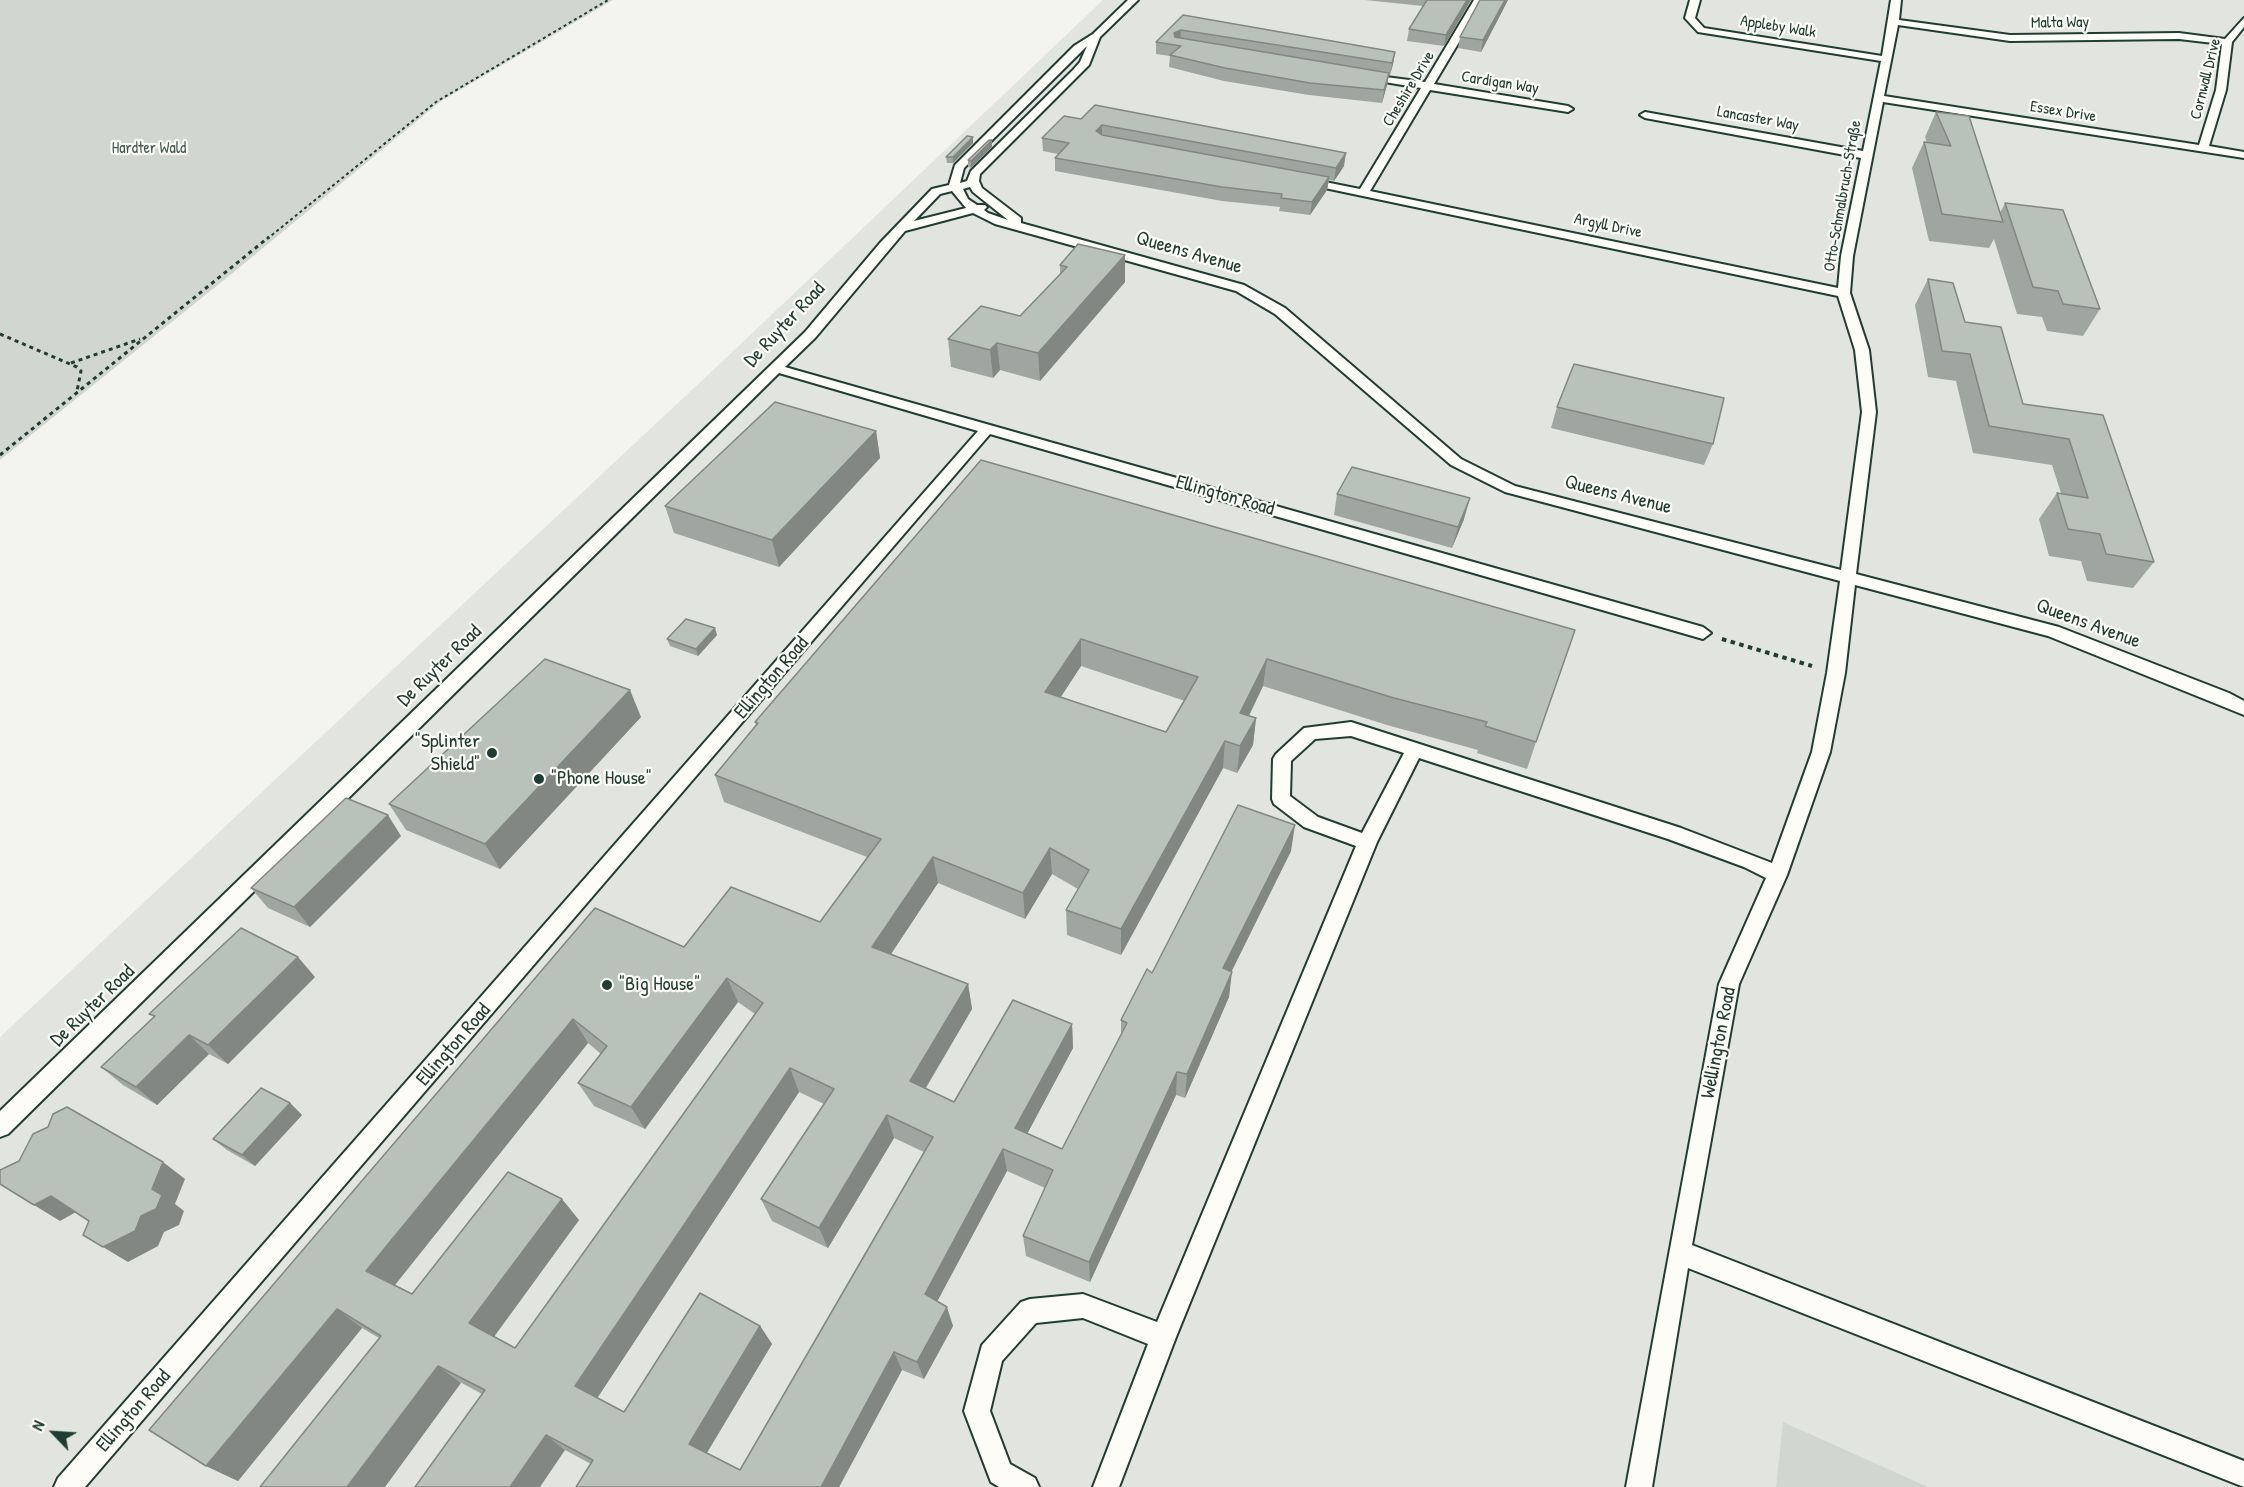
<!DOCTYPE html>
<html>
<head>
<meta charset="utf-8">
<style>
	body { margin:0 }
	#map { position:relative; width:2244px; height:1487px; overflow:hidden; background:#f4f4ef; font-family:"Patrick Hand",sans-serif }
	canvas { display:block }
	.north { position:absolute; left:24px; top:1403px; width:60px; height:60px; -webkit-text-stroke:4px #fdfcf7; paint-order:stroke; rotate:295deg; font-size:16px; font-weight:700; line-height:24px; text-align:center; color:#1f3d34 }
	.north::after { content:''; display:block; margin:auto; width:21px; height:27px; background:#1f3d34; clip-path:polygon(50% 0,100% 100%,50% 72%,0 100%) }
</style>
</head>
<body>
<div id="map">
<canvas width="2244" height="1487"></canvas>
<div class="north">N</div>
</div>
<script>
const ctx = document.querySelector('canvas').getContext('2d');
ctx.lineJoin = 'round';
function fillPath(path, color) {
  ctx.fillStyle = color;
  ctx.fill(path, 'evenodd');
}
function poly(rows) {
  const path = new Path2D();
  for (const r of rows) {
    path.moveTo(r[0], r[1]);
    for (let i = 2; i < r.length; i += 2) path.lineTo(r[i], r[i + 1]);
  }
  return path;
}
function strokePath(path, color, width, dash) {
  ctx.strokeStyle = color;
  ctx.lineWidth = width;
  ctx.lineCap = dash ? 'butt' : 'round';
  ctx.setLineDash(dash || []);
  ctx.stroke(path);
}
function label(font, color, halo, rows, align = 'center') {
  ctx.font = font + ' "Patrick Hand",sans-serif';
  ctx.lineWidth = 4.5;
  ctx.setLineDash([]);
  ctx.textBaseline = 'middle';
  ctx.strokeStyle = halo;
  ctx.fillStyle = color;
  for (const [text, x, y, turn = 0] of rows) {
    ctx.save();
    ctx.translate(x, y);
    ctx.rotate((+turn || 0) * Math.PI / 180);
    ctx.textAlign = isNaN(turn) ? turn : align;
    if (halo) ctx.strokeText(text, 0, 0);
    ctx.fillText(text, 0, 0);
    ctx.restore();
  }
}
fillPath(poly([
	[1103,0,2244,0,2244,1487,0,1487,0,1037,727,357]
]), '#e2e5df');
fillPath(poly([
	[0,0,613,0,441,101,234,272,0,460],
	[1783,1422,1928,1487,1776,1487]
]), '#d1d6d1');
const lane = poly([
	[1128,0,1138,0,1100,37,1089,65,980,174,979,181,982,188,1021,218,1021,223,1244,285,1285,308,1461,459,1515,486,1841,570,1862,412,1855,350,1838,296,1301,183,1299,181,1305,178,1360,189,1421,88,1366,79,1361,76,1362,74,1425,82,1474,0,1484,0,1434,84,1568,106,1573,109,1568,112,1430,90,1370,191,1838,288,1841,256,1861,158,1645,118,1640,115,1645,112,1863,151,1881,61,1698,32,1685,18,1690,0,1700,0,1695,18,1704,28,1882,56,1891,0,1901,0,1899,20,2010,35,2179,33,2225,39,2244,18,2244,27,2232,42,2226,90,2209,146,2244,152,2244,158,1883,102,1853,256,1850,293,1869,350,1876,412,1856,574,2059,627,2229,693,2244,701,2244,715,2048,636,1855,585,1845,673,1830,752,1787,875,1739,984,1692,1245,2244,1461,2244,1487,1688,1268,1652,1487,1626,1487,1719,984,1766,878,1744,867,1668,839,1419,758,1377,842,1176,1337,1119,1487,1093,1487,1148,1344,1083,1318,1036,1323,1002,1361,990,1411,1010,1464,1035,1478,1039,1487,999,1487,991,1482,964,1411,982,1345,1021,1302,1030,1299,1083,1294,1157,1322,1356,846,1304,827,1274,804,1272,799,1273,759,1276,754,1304,728,1351,722,1681,828,1772,863,1812,752,1827,673,1840,581,1505,492,1451,465,1275,314,1236,291,995,224,973,213,905,231,815,338,785,367,1703,627,1711,633,1703,639,990,434,85,1487,54,1487,58,1478,978,431,779,373,8,1134,0,1137,0,1111,805,332,880,243,932,189,949,185,955,165,1074,46,1093,34,1128,0],
	[1898,25,2010,41,2179,39,2222,44,2216,90,2199,145,1884,96,1898,25],
	[1087,46,1080,62,1073,70,971,171,967,181,960,183,964,168,1087,46],
	[970,187,973,192,1008,220,988,213,984,210,987,207,985,205,977,205,968,199,963,189,970,187],
	[952,191,966,208,914,221,940,194,952,191],
	[1351,736,1404,753,1362,833,1318,817,1290,796,1291,761,1315,739,1351,736]
]);
strokePath(lane, '#1f3d34', 4);
strokePath(poly([
	[267,239,436,102,608,0]
]), '#1f3d34', 2, [3, 3]);
strokePath(poly([
	[0,334,77,367,81,371,77,391],
	[71,363,140,339],
	[0,455,269,237]
]), '#1f3d34', 3, [4, 4]);
strokePath(poly([
	[1722,639,1812,666]
]), '#1f3d34', 4, [4.5, 4.5]);
fillPath(lane, '#fdfcf7');
fillPath(poly([
	[1365,0,1471,0,1444,46,1407,41,1409,29,1423,6],
	[1508,0,1481,52,1458,48,1460,37],
	[1183,15,1395,52,1393,64,1390,75,1389,75,1387,85,1382,103,1309,95,1224,81,1169,67,1170,56,1156,54,1156,42],
	[1936,112,2000,213,2005,203,2100,309,2083,336,2047,331,2042,317,2017,314,1994,239,1989,248,1929,241,1912,168,1924,142,1927,143,1925,137],
	[1064,116,1344,166,1334,181,1329,180,1327,190,1310,215,1279,211,1280,207,1222,201,1055,171,1055,158,1058,154,1043,151,1042,138],
	[973,137,973,143,953,163,947,163,946,157],
	[992,147,971,168,968,167,968,160],
	[1125,255,1125,282,1040,381,1000,370,993,378,951,367,948,339,1020,316,1060,274,1060,265],
	[1928,279,1965,322,2023,404,2103,415,2154,562,2133,588,2087,581,2081,561,2049,556,2039,519,2057,493,2061,493,2052,465,1973,453,1956,381,1928,377,1915,305],
	[1557,407,1713,444,1704,465,1551,428],
	[876,431,880,458,779,567,674,533,665,506],
	[981,460,1536,742,1527,769,1477,753,1478,750,1387,725,1263,686,1249,716,1256,718,1253,745,1237,773,1223,768,1121,955,1067,935,1066,910,1078,889,1052,874,1025,919,938,883,891,954,968,984,972,1009,926,1088,954,1102,1072,1024,1073,1048,1027,1134,1062,1149,1121,1035,1121,1020,1152,973,1291,851,1231,971,1229,997,1185,1098,1176,1095,1090,1282,1026,1256,1023,1236,1045,1188,1007,1171,937,1301,953,1326,924,1379,902,1370,839,1487,591,1464,565,1450,482,1394,379,1338,362,1328,238,1481,206,1466,595,908,684,947,820,922,867,857,724,802,715,775,756,725,755,722],
	[1081,666,1185,701,1166,732,1061,697],
	[738,1002,755,1014,515,1348,494,1337,579,1220,412,1294,395,1285,588,1043,601,1054,578,1083,594,1106,645,1129],
	[799,1092,824,1104,761,1199,772,1221,828,1248,894,1138,924,1152,740,1470,707,1453,772,1344,760,1326,624,1412,597,1398],
	[1337,494,1464,519,1452,548,1334,515],
	[717,635,698,656,670,646,667,639],
	[641,717,500,869,406,830,389,804],
	[401,836,310,927,268,908,251,888],
	[315,977,228,1064,209,1054,157,1105,123,1085,101,1067,154,1017,149,1014],
	[290,1103,302,1115,255,1166,227,1150,213,1139]
]), '#9fa6a1');
fillPath(poly([
	[1467,0,1471,0,1444,46,1446,35],
	[1505,0,1508,0,1481,52,1483,40],
	[1181,30,1180,42,1174,45,1174,33],
	[1395,52,1393,64,1390,75,1392,63],
	[1389,73,1387,85,1382,103,1384,90],
	[1102,125,1102,138,1096,131],
	[973,137,973,143,953,163,953,157],
	[992,140,992,147,971,168,971,161],
	[1346,153,1344,166,1334,181,1336,168],
	[1329,177,1327,190,1310,215,1312,202],
	[1125,255,1125,282,1040,381,1038,353],
	[997,343,1000,370,993,378,990,350],
	[876,431,880,458,779,567,772,540],
	[1470,498,1464,519,1452,548,1458,527],
	[715,628,717,635,698,656,696,649],
	[1081,639,1081,666,1046,719,1045,692],
	[1267,659,1263,686,1237,740,1240,713],
	[630,690,641,717,500,869,485,844],
	[1256,718,1253,745,1237,773,1240,746],
	[1225,741,1223,768,1121,955,1121,929],
	[388,815,401,836,310,927,294,907],
	[1295,825,1291,851,1221,993,1223,968],
	[1050,848,1052,874,1025,919,1023,893],
	[933,857,938,883,879,972,872,947],
	[298,957,315,977,228,1064,208,1045],
	[1232,972,1229,997,1185,1098,1187,1074],
	[727,978,738,1002,645,1129,631,1107],
	[968,984,972,1009,916,1104,910,1081],
	[573,1019,588,1043,390,1291,366,1271],
	[1072,1024,1073,1048,1018,1151,1015,1128],
	[189,1035,209,1054,157,1105,136,1087],
	[790,1068,799,1092,594,1403,575,1386],
	[1177,1072,1176,1095,1090,1282,1089,1262],
	[290,1103,302,1115,255,1166,242,1155],
	[887,1115,894,1138,828,1248,819,1228],
	[1003,1149,1007,1171,931,1313,925,1294],
	[163,1162,185,1179,175,1204,184,1211,179,1225,164,1232,158,1246,128,1262,103,1247,141,1216],
	[51,1196,76,1212,60,1221,34,1205],
	[562,1199,579,1220,490,1342,469,1323],
	[947,1307,953,1326,924,1379,917,1362],
	[337,1309,362,1328,238,1481,206,1466],
	[760,1326,772,1344,703,1459,689,1444],
	[894,1352,902,1370,839,1487,821,1487],
	[438,1366,461,1383,385,1487,347,1487],
	[546,1435,565,1450,540,1487,510,1487]
]), '#828783');
const building = poly([
	[1427,0,1467,0,1446,35,1409,29,1427,0],
	[1480,0,1505,0,1483,40,1460,37,1480,0],
	[1183,15,1395,52,1392,63,1181,30,1174,33,1175,37,1389,73,1384,90,1310,83,1225,68,1170,55,1181,46,1156,42,1183,15],
	[1095,105,1346,153,1336,168,1102,125,1096,131,1102,135,1329,177,1312,202,1281,198,1282,194,1222,187,1055,158,1069,143,1042,138,1064,116,1081,119,1095,105],
	[1936,112,1969,116,2003,222,1942,214,1924,142,1951,146,1936,112],
	[967,136,973,137,953,157,946,157,967,136],
	[989,140,992,140,971,161,968,160,989,140],
	[2005,203,2063,210,2100,309,2063,304,2058,291,2033,287,2005,203],
	[1078,244,1125,255,1038,353,997,343,990,350,948,339,981,306,1020,316,1067,267,1060,265,1078,244],
	[1928,279,1953,283,1965,322,2001,327,2023,404,2103,415,2154,562,2106,554,2100,534,2068,529,2057,493,2088,498,2069,439,1989,426,1970,354,1942,351,1928,279],
	[1574,364,1724,398,1713,444,1557,407,1574,364],
	[775,402,876,431,772,540,665,506,775,402],
	[981,460,1575,630,1536,742,1485,726,1487,722,1394,698,1267,659,1240,713,1256,718,1240,746,1225,741,1121,929,1066,910,1089,870,1050,848,1023,893,933,857,872,947,968,984,910,1081,954,1102,1013,1000,1072,1024,1015,1128,1062,1149,1127,1023,1121,1020,1147,969,1152,973,1238,805,1295,825,1223,968,1232,972,1187,1074,1177,1072,1089,1262,1023,1236,1053,1170,1003,1149,925,1294,947,1307,917,1362,894,1352,821,1487,576,1487,593,1460,546,1435,510,1487,415,1487,485,1390,438,1366,347,1487,260,1487,381,1336,337,1309,206,1466,149,1430,595,908,684,947,731,887,820,922,881,839,715,775,758,723,755,722,981,460],
	[1081,639,1198,677,1166,732,1045,692,1081,639],
	[727,978,763,1003,515,1348,469,1323,562,1199,508,1172,412,1294,366,1271,573,1019,607,1046,578,1083,631,1107,727,978],
	[790,1068,834,1089,761,1199,819,1228,887,1115,933,1137,740,1470,689,1444,760,1326,700,1293,624,1412,575,1386,790,1068],
	[1352,467,1470,498,1458,527,1337,494,1352,467],
	[686,619,715,628,696,649,667,639,686,619],
	[545,659,630,690,485,844,389,804,545,659],
	[346,798,388,815,294,907,251,888,346,798],
	[241,928,298,957,208,1045,189,1035,136,1087,101,1067,155,1016,149,1014,241,928],
	[261,1088,290,1103,242,1155,213,1139,261,1088],
	[67,1107,163,1162,152,1189,162,1195,156,1209,141,1216,135,1231,103,1247,83,1235,89,1221,51,1196,34,1205,0,1184,0,1170,19,1161,33,1134,48,1127,53,1114,67,1107]
]);
fillPath(building, '#b9c1bb');
strokePath(building, '#828783', 1.5);
for (const [x, y, r, color] of [
	[492,753,6,"#1f3d34"],
	[539,779,6,"#1f3d34"],
	[607,985,6,"#1f3d34"]
]) {
  const dot = new Path2D();
  dot.arc(x, y, r, 0, 2 * Math.PI);
  ctx.fillStyle = color;
  ctx.fill(dot);
  strokePath(dot, '#fdfcf7', 2);
}
label('16px', '#1f3d34', '#fdfcf7', [
	["Malta Way",2060,23,-1],
	["Appleby Walk",1778,27,9],
	["Cornwall Drive",2206,79,-76],
	["Cardigan Way",1500,83,9],
	["Cheshire Drive",1409,89,-59],
	["Essex Drive",2063,112,9],
	["Lancaster Way",1758,119,10],
	["Otto-Schmalbruch-Straße",1843,196,-80],
	["Argyll Drive",1608,226,12]
]);
label('16px', '#435c53', '#fdfcf7', [
	["Hardter Wald",149,149]
]);
label('20px', '#1f3d34', '#fdfcf7', [
	["Queens Avenue",1189,253,16],
	["De Ruyter Road",785,325,-47],
	["Queens Avenue",1618,495,14],
	["Ellington Road",1225,496,16],
	["Queens Avenue",2088,624,20],
	["De Ruyter Road",440,666,-44],
	["Ellington Road",772,678,-49],
	["De Ruyter Road",93,1006,-44],
	["Wellington Road",1719,1043,-79],
	["Ellington Road",454,1045,-49],
	["Ellington Road",134,1411,-49]
]);
label('20px', '#1f3d34', '#fdfcf7', [
	["\"Splinter",480,742,"right"],
	["Shield\"",480,765,"right"],
	["\"Phone House\"",551,779],
	["\"Big House\"",619,985]
], 'left');
</script>
</body>
</html>
